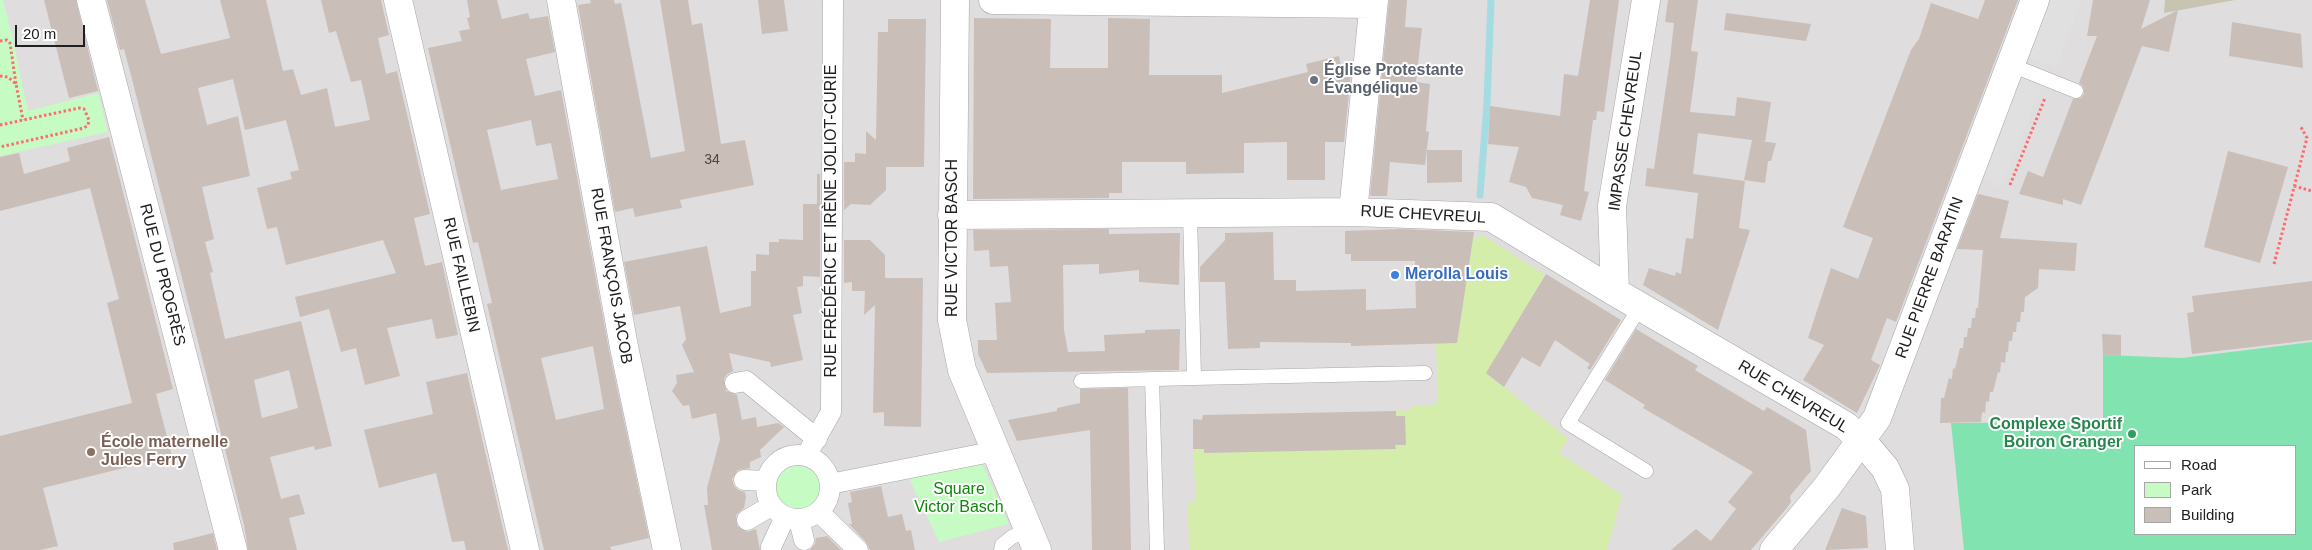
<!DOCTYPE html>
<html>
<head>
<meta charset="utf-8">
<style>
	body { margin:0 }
	#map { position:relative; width:2312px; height:550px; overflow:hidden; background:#f1ece7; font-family:Arial,sans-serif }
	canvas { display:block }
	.legend { position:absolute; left:2134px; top:445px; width:162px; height:90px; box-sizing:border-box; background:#fff; border:1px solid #a6a6a6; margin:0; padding:6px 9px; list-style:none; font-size:15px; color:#202020 }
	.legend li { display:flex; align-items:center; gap:10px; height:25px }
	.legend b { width:25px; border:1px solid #a6a6a6 }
	.scale { position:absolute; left:15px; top:25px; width:70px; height:22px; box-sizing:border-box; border:2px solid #202020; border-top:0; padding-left:6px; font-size:15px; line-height:18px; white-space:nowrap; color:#202020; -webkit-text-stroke:4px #fff; paint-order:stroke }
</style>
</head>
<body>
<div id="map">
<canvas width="2312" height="550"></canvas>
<ul class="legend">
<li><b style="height:6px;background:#fff"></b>Road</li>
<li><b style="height:14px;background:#c6fcc3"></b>Park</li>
<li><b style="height:14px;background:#cabeb9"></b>Building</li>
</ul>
<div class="scale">20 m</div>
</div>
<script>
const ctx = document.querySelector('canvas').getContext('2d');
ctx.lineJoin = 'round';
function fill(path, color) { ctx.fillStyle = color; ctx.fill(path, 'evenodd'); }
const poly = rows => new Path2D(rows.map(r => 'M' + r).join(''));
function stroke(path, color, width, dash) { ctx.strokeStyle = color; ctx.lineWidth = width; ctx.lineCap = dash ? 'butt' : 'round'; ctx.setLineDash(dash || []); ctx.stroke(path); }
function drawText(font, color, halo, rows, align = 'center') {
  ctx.font = font + ' Arial,sans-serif'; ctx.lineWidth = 4; ctx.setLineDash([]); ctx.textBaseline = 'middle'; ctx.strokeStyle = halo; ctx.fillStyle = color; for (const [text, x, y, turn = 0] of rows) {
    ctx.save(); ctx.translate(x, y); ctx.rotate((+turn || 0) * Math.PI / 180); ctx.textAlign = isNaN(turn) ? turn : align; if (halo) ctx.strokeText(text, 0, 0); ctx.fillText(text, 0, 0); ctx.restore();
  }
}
fill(poly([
	[0,0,2312,0,2312,550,0,550],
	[2136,446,2296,446,2296,534,2136,534]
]), '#dfddde');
fill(poly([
	[2165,0,2235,0,2164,13]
]), '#c7c4b1');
fill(poly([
	[1479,233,1545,275,1487,373,1568,439,1559,453,1622,495,1607,550,1189,550,1188,504,1196,500,1193,449,1204,449,1204,453,1395,449,1395,445,1406,445,1405,416,1396,416,1396,411,1412,410,1412,406,1438,404,1436,344,1457,343,1473,236,1478,240]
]), '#d5edab');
fill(poly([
	[0,0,3,0,12,36,28,111,98,93,108,132,0,156],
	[980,459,1009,524,939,542,907,474],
	'773 490a24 24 0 1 1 48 0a24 24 0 1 1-48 0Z'
]), '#c6fcc3');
fill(poly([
	[2312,342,2312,550,1964,550,1951,423,2103,422,2103,355,2182,358],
	[2136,446,2296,446,2296,534,2136,534]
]), '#81e4b0');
fill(poly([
	[2049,0,2082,0,2056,68,2028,58],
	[2021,76,2042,86,2001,188,1980,177]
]), '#e0e0e0');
stroke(poly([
	[1480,195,1487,103,1491,0]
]), '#a5dce1', 7);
fill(poly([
	[44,0,76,0,98,91,69,98],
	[107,0,145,0,161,54,230,38,220,0,266,0,283,71,293,69,301,95,327,88,335,127,370,120,361,80,351,82,336,31,329,33,321,0,381,0,389,35,378,38,386,74,397,71,430,214,414,218,425,266,442,262,458,335,436,339,432,319,387,328,400,376,365,385,356,348,341,352,329,309,300,317,295,297,396,273,383,240,286,265,277,227,267,229,257,188,292,179,290,172,299,170,286,120,245,130,233,79,198,88,207,125,238,116,250,176,202,187,214,239,205,242,213,272,210,273,225,339,301,321,332,446,315,450,314,446,270,457,281,499,299,494,305,514,289,518,297,550,248,550,244,525,132,79,124,49,120,50],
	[289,370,298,408,262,418,254,380],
	[467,0,497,0,502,19,528,13,530,19,548,16,555,52,526,59,535,96,561,90,609,350,649,538,610,547,611,550,544,550,487,304,492,303,478,242,473,243,428,48,462,41,459,31,470,29,467,18,470,17],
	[531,120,536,146,551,143,558,179,501,190,487,130],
	[593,346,604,409,556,420,541,358],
	[590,0,614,0,615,4,621,3,651,158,685,151,660,0,688,0,692,25,702,23,721,144,745,140,754,185,680,200,682,208,665,211,635,217,633,208,615,212,578,5,591,3],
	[758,0,784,0,788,31,762,34],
	[1389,0,1407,0,1405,27,1422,28,1416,82,1430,84,1426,131,1429,132,1425,165,1390,162,1387,196,1370,196],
	[1590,0,1619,0,1604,112,1597,111,1596,120,1593,120,1584,191,1589,192,1581,221,1560,215,1563,205,1532,198,1526,187,1509,182,1519,147,1488,144,1490,106,1560,116,1564,74,1578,76],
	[1668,0,1698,0,1691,51,1698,52,1690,112,1735,116,1737,97,1771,102,1765,142,1759,141,1776,143,1771,161,1768,161,1765,183,1744,180,1752,140,1698,133,1693,174,1745,181,1739,228,1750,230,1718,330,1643,285,1649,268,1675,276,1676,272,1681,274,1686,238,1693,239,1698,193,1645,186,1647,168,1654,169,1670,59,1674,23,1665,22],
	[1985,0,2018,0,1896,322,1887,318,1871,360,1880,365,1857,413,1803,380,1824,345,1808,338,1831,268,1858,279,1873,238,1843,227,1911,50,1919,39,1931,3,1978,19],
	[2093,0,2150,0,2141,29,2178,10,2169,52,2142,46,2081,205,2063,199,2063,205,2019,194,2028,171,2043,177,2073,99,2081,98,2084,94,2083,86,2079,83,2097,36,2087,36],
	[1726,13,1811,24,1806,41,1724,30],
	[974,18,1051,19,1050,68,1108,68,1108,18,1150,19,1149,75,1222,75,1222,93,1308,72,1306,64,1339,56,1341,66,1352,63,1344,142,1325,142,1325,180,1287,180,1287,142,1244,143,1244,173,1186,174,1186,162,1122,162,1122,193,1109,193,1109,198,973,199],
	[888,19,926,19,924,167,886,167,886,190,870,205,851,204,844,210,844,162,855,162,855,153,866,154,866,131,876,140,878,32,888,32],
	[2232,22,2301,34,2303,68,2229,56],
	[109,137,173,389,156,394,172,456,43,488,58,546,40,550,0,550,0,436,132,403,107,303,119,299,90,188,0,211,0,157,19,153,24,174,70,161,67,148],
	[1427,150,1462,150,1462,182,1427,183],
	[2228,151,2288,167,2260,263,2204,247],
	[817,174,820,174,820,277,803,276,803,286,797,287,802,313,793,315,803,360,771,367,770,362,729,353,733,371,727,374,724,379,726,391,737,395,742,420,756,417,757,427,778,423,784,427,760,450,761,457,750,462,750,468,738,470,732,479,734,486,738,490,745,492,746,497,744,508,736,515,737,526,747,532,756,529,760,550,712,550,704,505,708,505,707,488,720,439,716,413,692,419,689,405,683,406,672,391,677,383,676,375,694,372,682,345,686,339,680,306,634,315,624,262,707,246,720,313,751,306,751,271,756,271,756,254,769,255,769,242,779,242,779,239,803,240,803,204,817,204],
	[1978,194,2009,201,2000,238,2077,243,2075,271,2039,269,2038,288,2025,297,2024,312,2021,312,2020,322,2017,322,2016,332,2013,332,2012,341,2009,341,2008,352,2006,352,2005,363,2001,362,2000,373,1998,372,1993,392,1990,392,1989,402,1986,401,1985,413,1982,412,1981,422,1940,423,1941,398,1944,398,1949,378,1952,379,1953,368,1955,369,1960,348,1963,348,1964,337,1967,337,1968,328,1971,328,1972,318,1975,318,1976,308,1978,308,1983,250,1957,249],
	[1109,229,1109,234,1180,233,1179,285,1139,282,1139,270,1099,274,1099,264,1063,265,1064,330,1068,352,1105,351,1104,335,1145,333,1145,330,1180,329,1179,370,987,373,978,354,978,340,997,340,995,303,1011,302,1008,266,990,267,989,250,974,251,973,230],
	[1401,229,1474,232,1457,343,1351,346,1351,343,1260,342,1260,348,1228,349,1225,282,1200,282,1200,267,1225,240,1225,233,1273,232,1274,280,1296,280,1296,291,1366,289,1366,310,1416,308,1415,261,1351,261,1351,254,1345,254,1345,231],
	[844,240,870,240,885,255,885,278,923,278,921,427,884,426,884,412,873,413,875,305,864,315,865,291,852,291,852,282,844,283],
	[1546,274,1621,320,1590,370,1587,368,1590,364,1555,340,1540,367,1522,357,1504,387,1486,373],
	[2312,281,2312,340,2192,354,2187,313,2194,312,2192,296],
	[1636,329,1698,366,1695,370,1764,411,1767,407,1806,430,1811,471,1790,496,1791,502,1786,509,1751,550,1671,550,1696,529,1711,541,1736,509,1728,502,1753,472,1643,408,1645,405,1605,380],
	[2102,334,2121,335,2121,356,2103,355],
	[467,373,474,404,508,550,466,550,464,541,452,542,436,473,379,488,364,430,433,414,426,382],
	[1128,388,1131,550,1092,550,1090,430,1017,441,1008,420,1057,411,1057,408,1080,403,1080,389],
	[1396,411,1396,416,1405,416,1406,445,1395,445,1396,449,1204,453,1204,449,1193,449,1193,419,1202,420,1203,415],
	[881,486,888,517,902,514,906,531,911,530,915,550,870,550,866,542,849,524,852,524,848,503,852,502,850,492],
	[1842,508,1866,516,1868,548,1825,550],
	[213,533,217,550,174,550,173,543],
	[827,536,841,550,810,550,815,544,816,538]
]), '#cabeb9');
const service = poly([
	[2011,65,2076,91],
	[1190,213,1194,378,1425,373],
	[1640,307,1568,423,1646,471],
	[1152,379,1157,550],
	[1081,381,1194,378],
	[1001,550,1002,545,1012,537,1028,530]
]);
const pedestrian = poly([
	[735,383,746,381,817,439],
	'766 487a32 32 0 1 1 64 0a32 32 0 1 1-64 0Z',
	[806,456,831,412,833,0],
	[744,480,766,481],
	[830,484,996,451],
	[819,512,858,550],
	[747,520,771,506],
	[799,520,804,540],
	[771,547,785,517]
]);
const minor = poly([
	[91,0,233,550],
	[398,0,525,550],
	[561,0,624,347,667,550],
	[955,0,952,320,962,370,1037,550],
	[993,0,1373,4],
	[1353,212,1374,0],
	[952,215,1353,212,1491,217,1615,292,1846,426,1862,441,1885,468,1895,489,1900,550],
	[1615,292,1612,206,1646,0],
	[1774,550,1827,487,1877,418,2035,0]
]);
stroke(service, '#a7a7a7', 15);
stroke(pedestrian, '#a7a7a7', 21);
stroke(minor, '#a7a7a7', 29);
stroke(poly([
	[0,41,7,40,10,43,16,84],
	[0,76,8,77,16,84,23,120],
	[0,125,79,108,84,109,89,120,88,125,84,128,0,147],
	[2010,185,2045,98],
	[2294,186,2312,191],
	[2274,264,2307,138,2301,127]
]), '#ff6a6f', 3, [2.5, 2.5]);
stroke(service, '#fff', 14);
stroke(pedestrian, '#fff', 20);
stroke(minor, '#fff', 28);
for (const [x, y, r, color] of [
	[1314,80,5,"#6b7280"],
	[1395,275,5,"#3f7fe0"],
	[2132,434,5,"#2e9e5b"],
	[91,452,5,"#8d6e63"]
]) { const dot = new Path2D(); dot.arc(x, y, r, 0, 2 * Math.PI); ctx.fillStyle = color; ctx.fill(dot); stroke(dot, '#fff', 2); }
drawText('14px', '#4a4846', null, [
	["34",712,160]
]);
drawText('bold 16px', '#5b616d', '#fff', [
	["Église Protestante",1324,71],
	["Évangélique",1324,89]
], 'left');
drawText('16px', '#202020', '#fff', [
	["IMPASSE CHEVREUL",1626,131,-82],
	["RUE CHEVREUL",1423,215,3],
	["RUE FRÉDÉRIC ET IRÈNE JOLIOT-CURIE",832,221,-90],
	["RUE VICTOR BASCH",953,238,-90],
	["RUE DU PROGRÈS",162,275,76],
	["RUE FAILLEBIN",461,275,77],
	["RUE FRANÇOIS JACOB",611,276,80],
	["RUE PIERRE BARATIN",1930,278,-70],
	["RUE CHEVREUL",1793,397,31]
]);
drawText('bold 16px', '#366cbe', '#fff', [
	["Merolla Louis",1405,275]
], 'left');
drawText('bold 16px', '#27864d', '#fff', [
	["Complexe Sportif",2122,425],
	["Boiron Granger",2122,443]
], 'right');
drawText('bold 16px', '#785e54', '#fff', [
	["École maternelle",101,443],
	["Jules Ferry",101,461]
], 'left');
drawText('16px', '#0d8706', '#fff', [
	["Square",959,490],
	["Victor Basch",959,508]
]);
</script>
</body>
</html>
